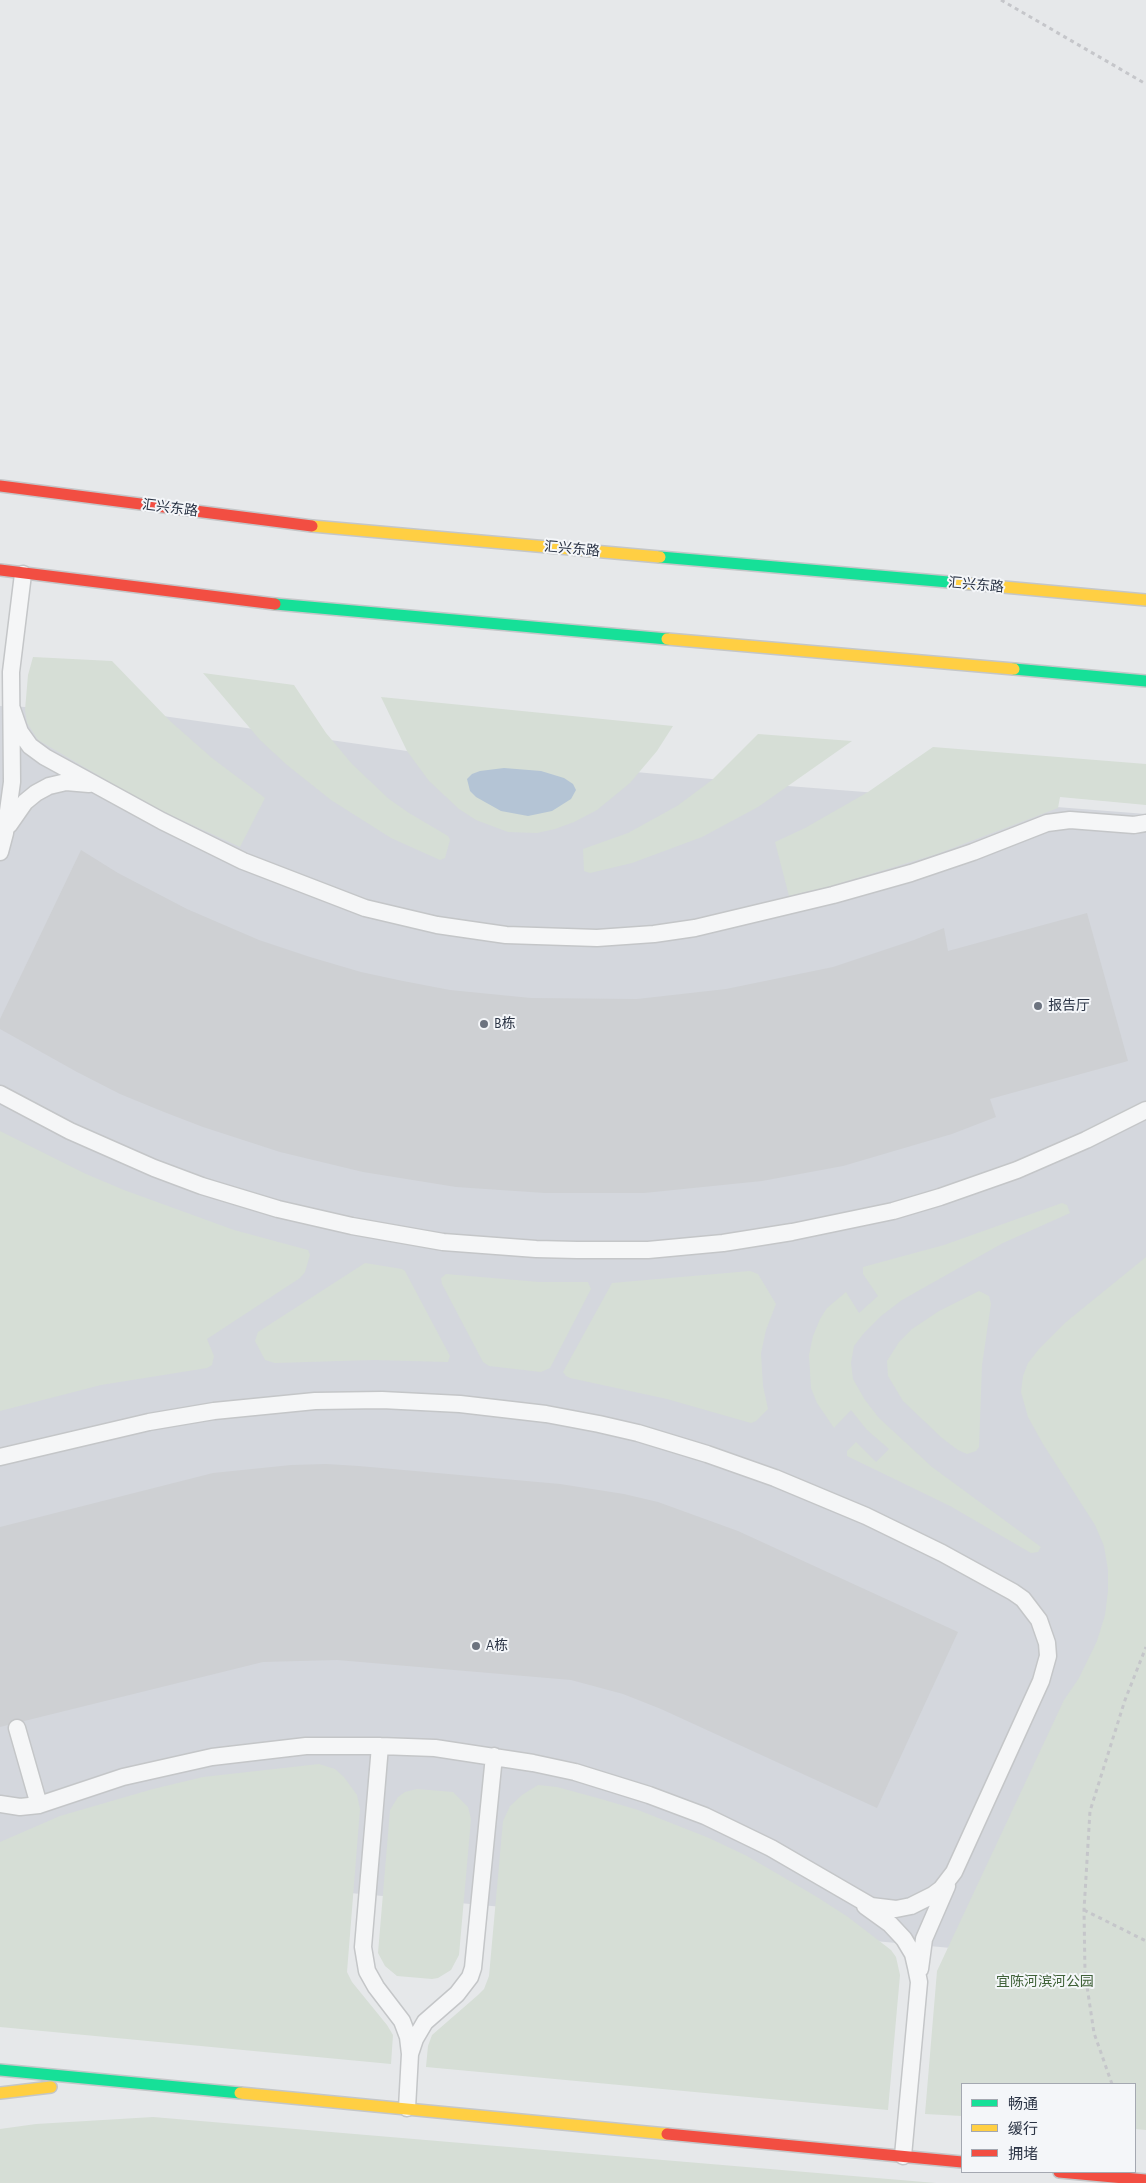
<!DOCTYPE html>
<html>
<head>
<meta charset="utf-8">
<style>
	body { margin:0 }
	#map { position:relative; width:1146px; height:2183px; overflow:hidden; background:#e6e8ea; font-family:"Alegreya Sans","Noto Sans SC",sans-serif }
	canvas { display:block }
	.legend { position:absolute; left:961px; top:2083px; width:175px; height:90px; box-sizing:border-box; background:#f4f6f9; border:1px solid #a4a8b1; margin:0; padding:6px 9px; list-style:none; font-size:15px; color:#2b3445 }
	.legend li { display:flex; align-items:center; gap:10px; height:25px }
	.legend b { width:25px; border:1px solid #a4a8b1 }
</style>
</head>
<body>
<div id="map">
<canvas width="1146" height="2183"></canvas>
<ul class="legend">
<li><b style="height:6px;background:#16e098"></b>畅通</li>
<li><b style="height:6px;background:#ffcf43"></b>缓行</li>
<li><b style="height:6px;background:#f24e42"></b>拥堵</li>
</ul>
</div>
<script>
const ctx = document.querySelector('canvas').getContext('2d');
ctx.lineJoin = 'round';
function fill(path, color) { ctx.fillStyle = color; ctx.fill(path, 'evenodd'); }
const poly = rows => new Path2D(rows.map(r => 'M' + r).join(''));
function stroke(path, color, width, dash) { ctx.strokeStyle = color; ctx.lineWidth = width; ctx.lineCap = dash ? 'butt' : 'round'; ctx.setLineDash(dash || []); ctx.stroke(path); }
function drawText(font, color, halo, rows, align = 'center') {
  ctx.font = font + ' "Alegreya Sans","Noto Sans SC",sans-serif'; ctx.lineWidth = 4; ctx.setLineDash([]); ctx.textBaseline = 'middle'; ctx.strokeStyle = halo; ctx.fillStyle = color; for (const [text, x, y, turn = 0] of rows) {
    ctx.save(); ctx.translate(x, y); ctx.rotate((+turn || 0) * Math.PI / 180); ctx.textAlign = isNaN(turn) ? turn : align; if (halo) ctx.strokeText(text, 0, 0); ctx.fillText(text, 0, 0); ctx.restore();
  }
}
fill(poly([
	[0,706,128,711,407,751,788,786,1146,814,1146,1541,962,1949,0,1861]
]), '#d4d7dd');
fill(poly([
	[33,657,112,661,170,721,212,758,265,798,240,847,147,804,38,740,27,723,25,710,28,675],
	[203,673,294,685,326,733,352,764,389,799,409,813,448,836,450,840,445,858,440,860,391,838,331,800,287,765,260,740],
	[381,697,673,726,657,751,630,783,597,810,574,822,555,829,537,833,508,832,476,820,459,809,429,781,407,751],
	[758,734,852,741,758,807,702,837,632,863,590,873,584,871,583,849,628,833,677,806,712,780],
	[933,747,1146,764,1146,805,1060,797,1058,808,937,854,831,886,789,896,775,842,805,828,868,792],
	[0,1131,86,1174,124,1190,234,1230,308,1250,310,1255,305,1272,300,1278,207,1339,214,1356,212,1365,207,1368,101,1385,0,1411],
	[1062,1203,1067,1205,1070,1213,1003,1243,902,1300,881,1316,864,1333,854,1346,851,1363,853,1379,865,1400,879,1418,932,1467,1041,1547,1038,1552,1031,1553,950,1506,847,1456,847,1451,856,1442,876,1462,889,1449,867,1430,851,1410,834,1428,817,1403,811,1388,809,1355,813,1336,820,1319,827,1308,846,1292,859,1313,878,1296,863,1274,863,1267,944,1245],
	[1146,1257,1146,2130,1135,2129,1135,2084,962,2084,962,2116,925,2114,937,1971,1064,1700,1079,1678,1097,1641,1105,1615,1108,1591,1108,1570,1104,1546,1095,1525,1043,1444,1028,1417,1021,1392,1023,1376,1028,1363,1039,1349,1066,1322],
	[365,1263,402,1269,405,1271,450,1356,448,1362,373,1360,275,1363,265,1360,255,1341,258,1332],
	[750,1271,758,1274,776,1304,766,1330,761,1353,763,1386,768,1409,756,1421,751,1423,667,1399,570,1378,566,1376,563,1372,612,1283],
	[446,1274,539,1282,588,1282,591,1289,550,1368,541,1372,489,1366,483,1362,442,1284,441,1278],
	[979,1291,989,1296,991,1304,982,1365,979,1447,976,1451,967,1454,958,1450,942,1438,903,1401,888,1376,887,1361,899,1342,912,1329,939,1311],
	[319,1764,335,1769,344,1777,357,1795,360,1809,347,1972,352,1982,387,2025,393,2035,391,2064,0,2027,0,1842,60,1816,153,1789,203,1777],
	[538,1785,557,1787,601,1799,638,1810,709,1838,747,1856,817,1897,848,1917,891,1950,896,1957,900,1975,888,2110,426,2067,428,2046,432,2035,478,1995,484,1989,489,1976,503,1821,510,1806,522,1795],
	[417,1789,453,1792,468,1807,471,1819,459,1955,451,1970,438,1978,432,1979,397,1976,385,1966,378,1953,390,1810,398,1797,405,1792],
	[153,2117,936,2183,0,2183,0,2129,36,2124]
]), '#d6ded6');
fill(poly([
	[504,768,541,771,564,778,573,784,576,790,571,799,552,811,528,816,501,811,476,797,470,791,467,779,472,774,480,771]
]), '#b4c4d5');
fill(poly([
	[81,850,118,873,187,909,259,940,310,957,361,972,403,981,450,990,531,998,637,999,726,989,833,967,914,940,944,928,948,951,1087,913,1128,1061,990,1099,996,1117,952,1134,843,1166,762,1181,644,1193,545,1193,456,1187,363,1172,280,1152,203,1127,164,1112,120,1094,77,1072,0,1029,0,1019],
	[326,1464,359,1466,560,1484,624,1494,658,1502,738,1531,958,1632,877,1808,661,1709,623,1694,571,1680,337,1660,263,1662,0,1727,0,1527,213,1473,291,1465]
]), '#ced0d3');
const lane = poly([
	[12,709,20,732,30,746,45,757,162,821,243,861,365,908,437,925,506,935,597,938,654,934,695,928,833,895,911,873,973,852,1047,823,1070,820,1134,825,1146,823],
	[9,825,25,802,36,793,49,786,66,782,89,784],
	[0,852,5,833,12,782,11,672,23,574],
	[0,1094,70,1131,154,1168,202,1186,278,1209,352,1226,443,1242,536,1249,577,1250,648,1250,723,1243,792,1232,893,1211,940,1197,1017,1170,1086,1140,1146,1110],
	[0,1457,149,1422,214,1411,315,1401,382,1400,460,1404,546,1414,599,1424,638,1433,707,1454,775,1478,866,1516,942,1553,1013,1592,1023,1599,1039,1620,1047,1643,1048,1656,1041,1681,954,1872,941,1889,933,1895,911,1906,896,1909,871,1906,771,1848,705,1816,649,1795,575,1772,533,1763,435,1748,380,1746,306,1746,212,1757,123,1777,39,1805,20,1807,0,1804],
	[17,1728,39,1805],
	[380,1746,363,1947,367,1971,376,1987,402,2021,408,2037,410,2054,415,2039,425,2022,457,1994,470,1977,473,1968,494,1756],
	[865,1906,890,1924,904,1939,913,1954,916,1967,919,1982,903,2156],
	[920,1969,924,1939,947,1886],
	[407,2108,410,2054]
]);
const fast = poly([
	[660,557,960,583],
	[275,604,667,639],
	[1014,669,1146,681],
	[0,2070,240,2093]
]);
const slow = poly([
	[312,526,660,557],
	[960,583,1146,600],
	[667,639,1014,669],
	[0,2093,51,2087],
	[240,2093,667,2134]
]);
const jam = poly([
	[0,486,312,526],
	[0,570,275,604],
	[667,2134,962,2162],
	[1059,2172,1146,2180]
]);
stroke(lane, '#c4c6c8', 19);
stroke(fast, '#c4c6c8', 14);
stroke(slow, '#c4c6c8', 14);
stroke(jam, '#c4c6c8', 14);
stroke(poly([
	[1001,0,1146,84],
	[1084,1910,1146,1941],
	[1112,2084,1094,2033,1085,1973,1084,1910,1090,1811,1125,1700,1146,1647]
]), '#c5c6ca', 3, [4, 4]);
stroke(lane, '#f5f6f7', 16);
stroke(fast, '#16e098', 11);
stroke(slow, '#ffcf43', 11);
stroke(jam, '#f24e42', 11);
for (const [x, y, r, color] of [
	[1038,1006,5,"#6c737f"],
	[484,1024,5,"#6c737f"],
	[476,1646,5,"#6c737f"]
]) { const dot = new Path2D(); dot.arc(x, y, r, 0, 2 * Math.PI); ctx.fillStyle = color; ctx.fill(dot); stroke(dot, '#f4f6f9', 2); }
drawText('14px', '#2b3445', '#f4f6f9', [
	["汇兴东路",170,508,7],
	["汇兴东路",572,549,5],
	["汇兴东路",976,585,5]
]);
drawText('14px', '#2b3445', '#f4f6f9', [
	["报告厅",1048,1006],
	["B栋",494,1024],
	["A栋",486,1646]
], 'left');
drawText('14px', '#3f6138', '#f4f6f9', [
	["宜陈河滨河公园",1045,1982]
]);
</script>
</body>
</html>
